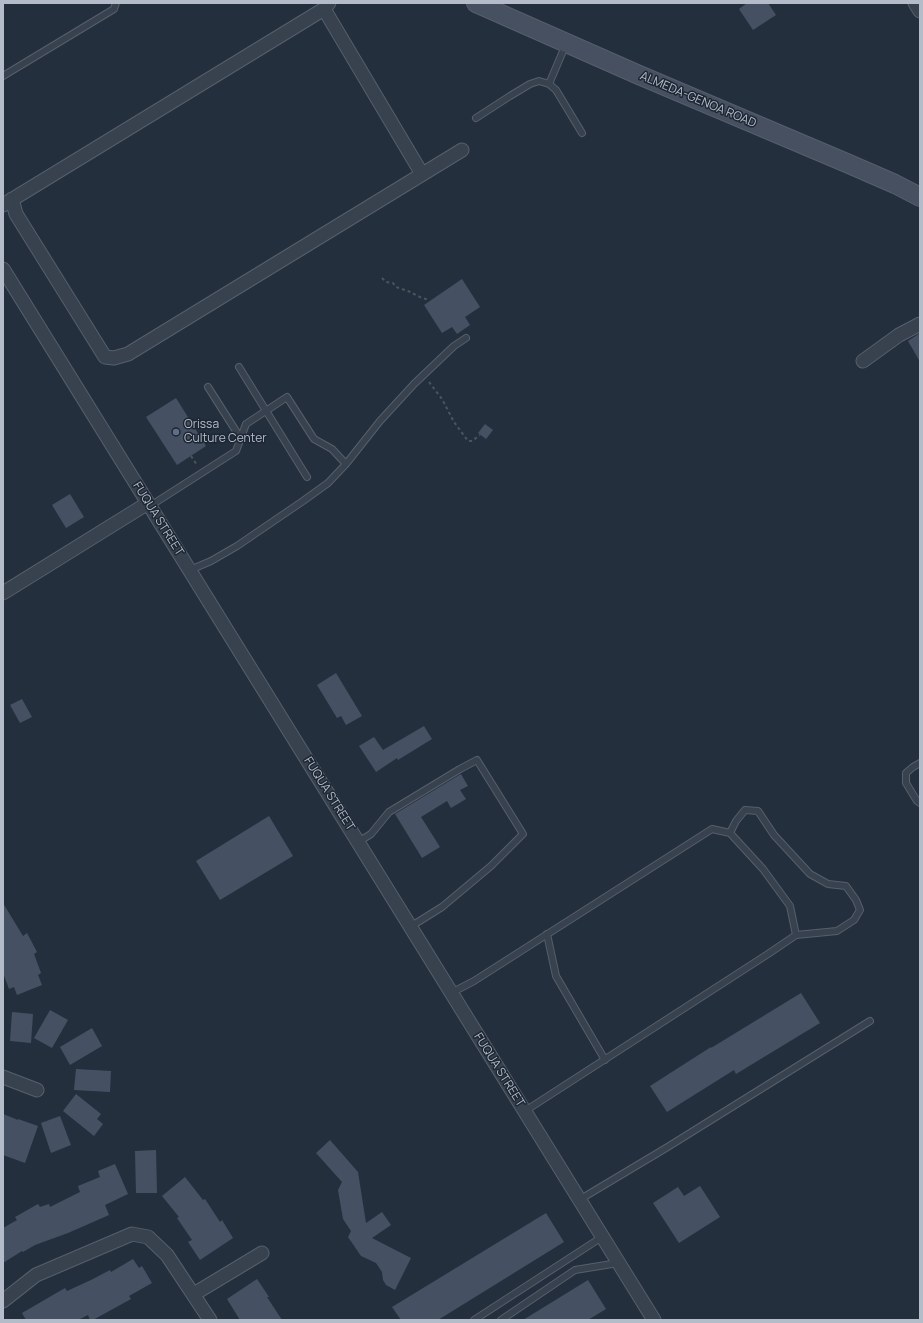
<!DOCTYPE html>
<html>
<head>
<meta charset="utf-8">
<style>
	body { margin:0 }
	#map { position:relative; width:923px; height:1323px; overflow:hidden; background:#242f3e; font-family:Manrope,sans-serif }
	canvas { display:block }
	.frame { position:absolute; inset:0; border:4px solid #b4bcc9; pointer-events:none }
</style>
</head>
<body>
<div id="map">
<canvas width="923" height="1323"></canvas>
<div class="frame"></div>
</div>
<script>
const ctx = document.querySelector('canvas').getContext('2d');
ctx.lineJoin = 'round';
function fill(path, color) { ctx.fillStyle = color; ctx.fill(path, 'evenodd'); }
const poly = rows => new Path2D(rows.map(r => 'M' + r).join(''));
function stroke(path, color, width, dash) { ctx.strokeStyle = color; ctx.lineWidth = width; ctx.lineCap = dash ? 'butt' : 'round'; ctx.setLineDash(dash || []); ctx.stroke(path); }
function drawText(font, color, halo, rows, align = 'center') {
  ctx.font = font + ' Manrope,sans-serif'; ctx.lineWidth = 3; ctx.setLineDash([]); ctx.textBaseline = 'middle'; ctx.strokeStyle = halo; ctx.fillStyle = color; for (const [text, x, y, turn = 0] of rows) {
    ctx.save(); ctx.translate(x, y); ctx.rotate((+turn || 0) * Math.PI / 180); ctx.textAlign = isNaN(turn) ? turn : align; if (halo) ctx.strokeText(text, 0, 0); ctx.fillText(text, 0, 0); ctx.restore();
  }
}
fill(poly([
	[747,3,768,3,776,15,753,30,739,9],
	[462,279,480,307,465,317,470,325,457,334,452,327,442,333,424,305],
	[920,333,920,362,908,341],
	[176,398,206,446,177,465,146,417],
	[485,424,493,430,486,439,478,433],
	[70,494,84,517,66,528,52,505],
	[336,673,362,716,346,725,341,716,337,718,317,685],
	[22,699,32,717,20,723,10,705],
	[424,726,432,739,398,760,397,758,376,772,359,746,374,737,383,750],
	[461,774,468,786,460,790,466,799,451,808,447,801,421,817,440,847,422,858,395,814],
	[269,816,293,856,220,900,196,861],
	[3,903,23,936,27,933,37,952,34,954,41,973,38,975,42,985,17,995,14,987,9,989,3,973],
	[801,993,820,1023,736,1074,734,1070,667,1112,650,1086,711,1047,711,1048],
	[50,1010,68,1020,52,1048,34,1038],
	[12,1012,33,1014,31,1043,10,1041],
	[92,1028,102,1046,70,1065,60,1047],
	[76,1069,111,1071,110,1092,74,1090],
	[76,1094,101,1114,97,1119,103,1124,94,1136,63,1111],
	[3,1114,18,1120,18,1119,38,1126,25,1163,3,1155],
	[60,1116,71,1145,51,1153,41,1123],
	[330,1140,358,1172,366,1223,382,1212,391,1225,372,1238,411,1258,395,1290,386,1285,383,1280,382,1272,376,1263,361,1256,348,1237,351,1231,343,1219,338,1190,342,1182,316,1153],
	[156,1150,157,1193,136,1193,135,1151],
	[115,1164,128,1194,105,1205,109,1215,68,1233,35,1245,23,1252,22,1251,3,1263,3,1228,17,1220,15,1217,38,1204,40,1207,49,1204,50,1207,80,1192,78,1186,100,1177,98,1171],
	[185,1177,203,1200,205,1199,220,1222,222,1220,233,1238,200,1260,188,1242,192,1240,177,1218,179,1217,162,1196],
	[700,1186,720,1217,679,1243,653,1203,678,1187,684,1196],
	[546,1213,564,1242,438,1320,401,1320,392,1307],
	[133,1259,139,1268,142,1266,152,1283,129,1296,131,1299,93,1320,90,1320,88,1315,78,1320,26,1320,22,1313,65,1288,67,1291,91,1280,110,1270,111,1272],
	[257,1279,269,1297,267,1297,282,1320,240,1320,227,1299],
	[588,1280,606,1309,588,1320,523,1320]
]), '#455162');
const lane = poly([
	[3,76,114,9,116,3],
	[549,84,566,44],
	[476,118,510,96,530,84,539,81,549,84,556,90,582,133],
	[239,367,307,477],
	[208,387,241,439],
	[150,506,236,451,246,424,287,397,314,439,332,449,346,464],
	[190,570,211,561,237,546,303,501,328,483,346,464,380,421,414,384,454,346,466,338],
	[920,763,913,767,906,773,906,783,917,801,920,803],
	[730,833,736,821,745,810,758,811,774,835,810,874,828,884,846,886,856,900,860,910,854,920,837,931,796,935],
	[358,842,371,834,389,812,460,769,477,760,523,834,491,866,442,907,410,927],
	[547,934,556,976,605,1060],
	[451,993,474,981,712,829,730,833,763,869,790,906,796,935,768,954,525,1111],
	[579,1200,666,1148,870,1021],
	[474,1320,602,1237],
	[501,1320,575,1270,618,1263]
]);
const street = poly([
	[915,3,920,11],
	[324,9,422,174],
	[12,199,16,214,105,357,114,358,128,354,462,150],
	[3,205,324,9,329,3],
	[3,269,654,1320],
	[863,361,899,335,920,324],
	[3,593,148,503],
	[3,1077,37,1090],
	[194,1294,262,1253],
	[3,1301,36,1275,132,1234,148,1237,167,1255,210,1320]
]);
const secondary = poly([
	[476,3,639,75,849,164,895,184,920,197]
]);
stroke(lane, '#565f6c', 8);
stroke(street, '#565f6c', 15);
stroke(secondary, '#565f6c', 20);
stroke(poly([
	[382,278,386,282,393,283,396,287,408,291,422,298,426,299,428,302],
	[429,382,442,399,454,422,468,441,472,441,480,435],
	[191,456,197,465]
]), '#44595c', 2, [3, 3]);
stroke(lane, '#38414e', 6);
stroke(street, '#38414e', 13);
stroke(secondary, '#465061', 18);
for (const [x, y, r, color] of [
	[176,432,4,"#5c6f8a"]
]) { const dot = new Path2D(); dot.arc(x, y, r, 0, 2 * Math.PI); ctx.fillStyle = color; ctx.fill(dot); stroke(dot, '#1d2633', 1.5); }
drawText('12px', '#b4bcc9', '#1d2633', [
	["ALMEDA-GENOA ROAD",698,100,23],
	["FUQUA STREET",158,519,58],
	["FUQUA STREET",329,794,58],
	["FUQUA STREET",499,1070,58]
]);
drawText('12px', '#b4bcc9', '#1d2633', [
	["Orissa",184,425],
	["Culture Center",184,439]
], 'left');
</script>
</body>
</html>
